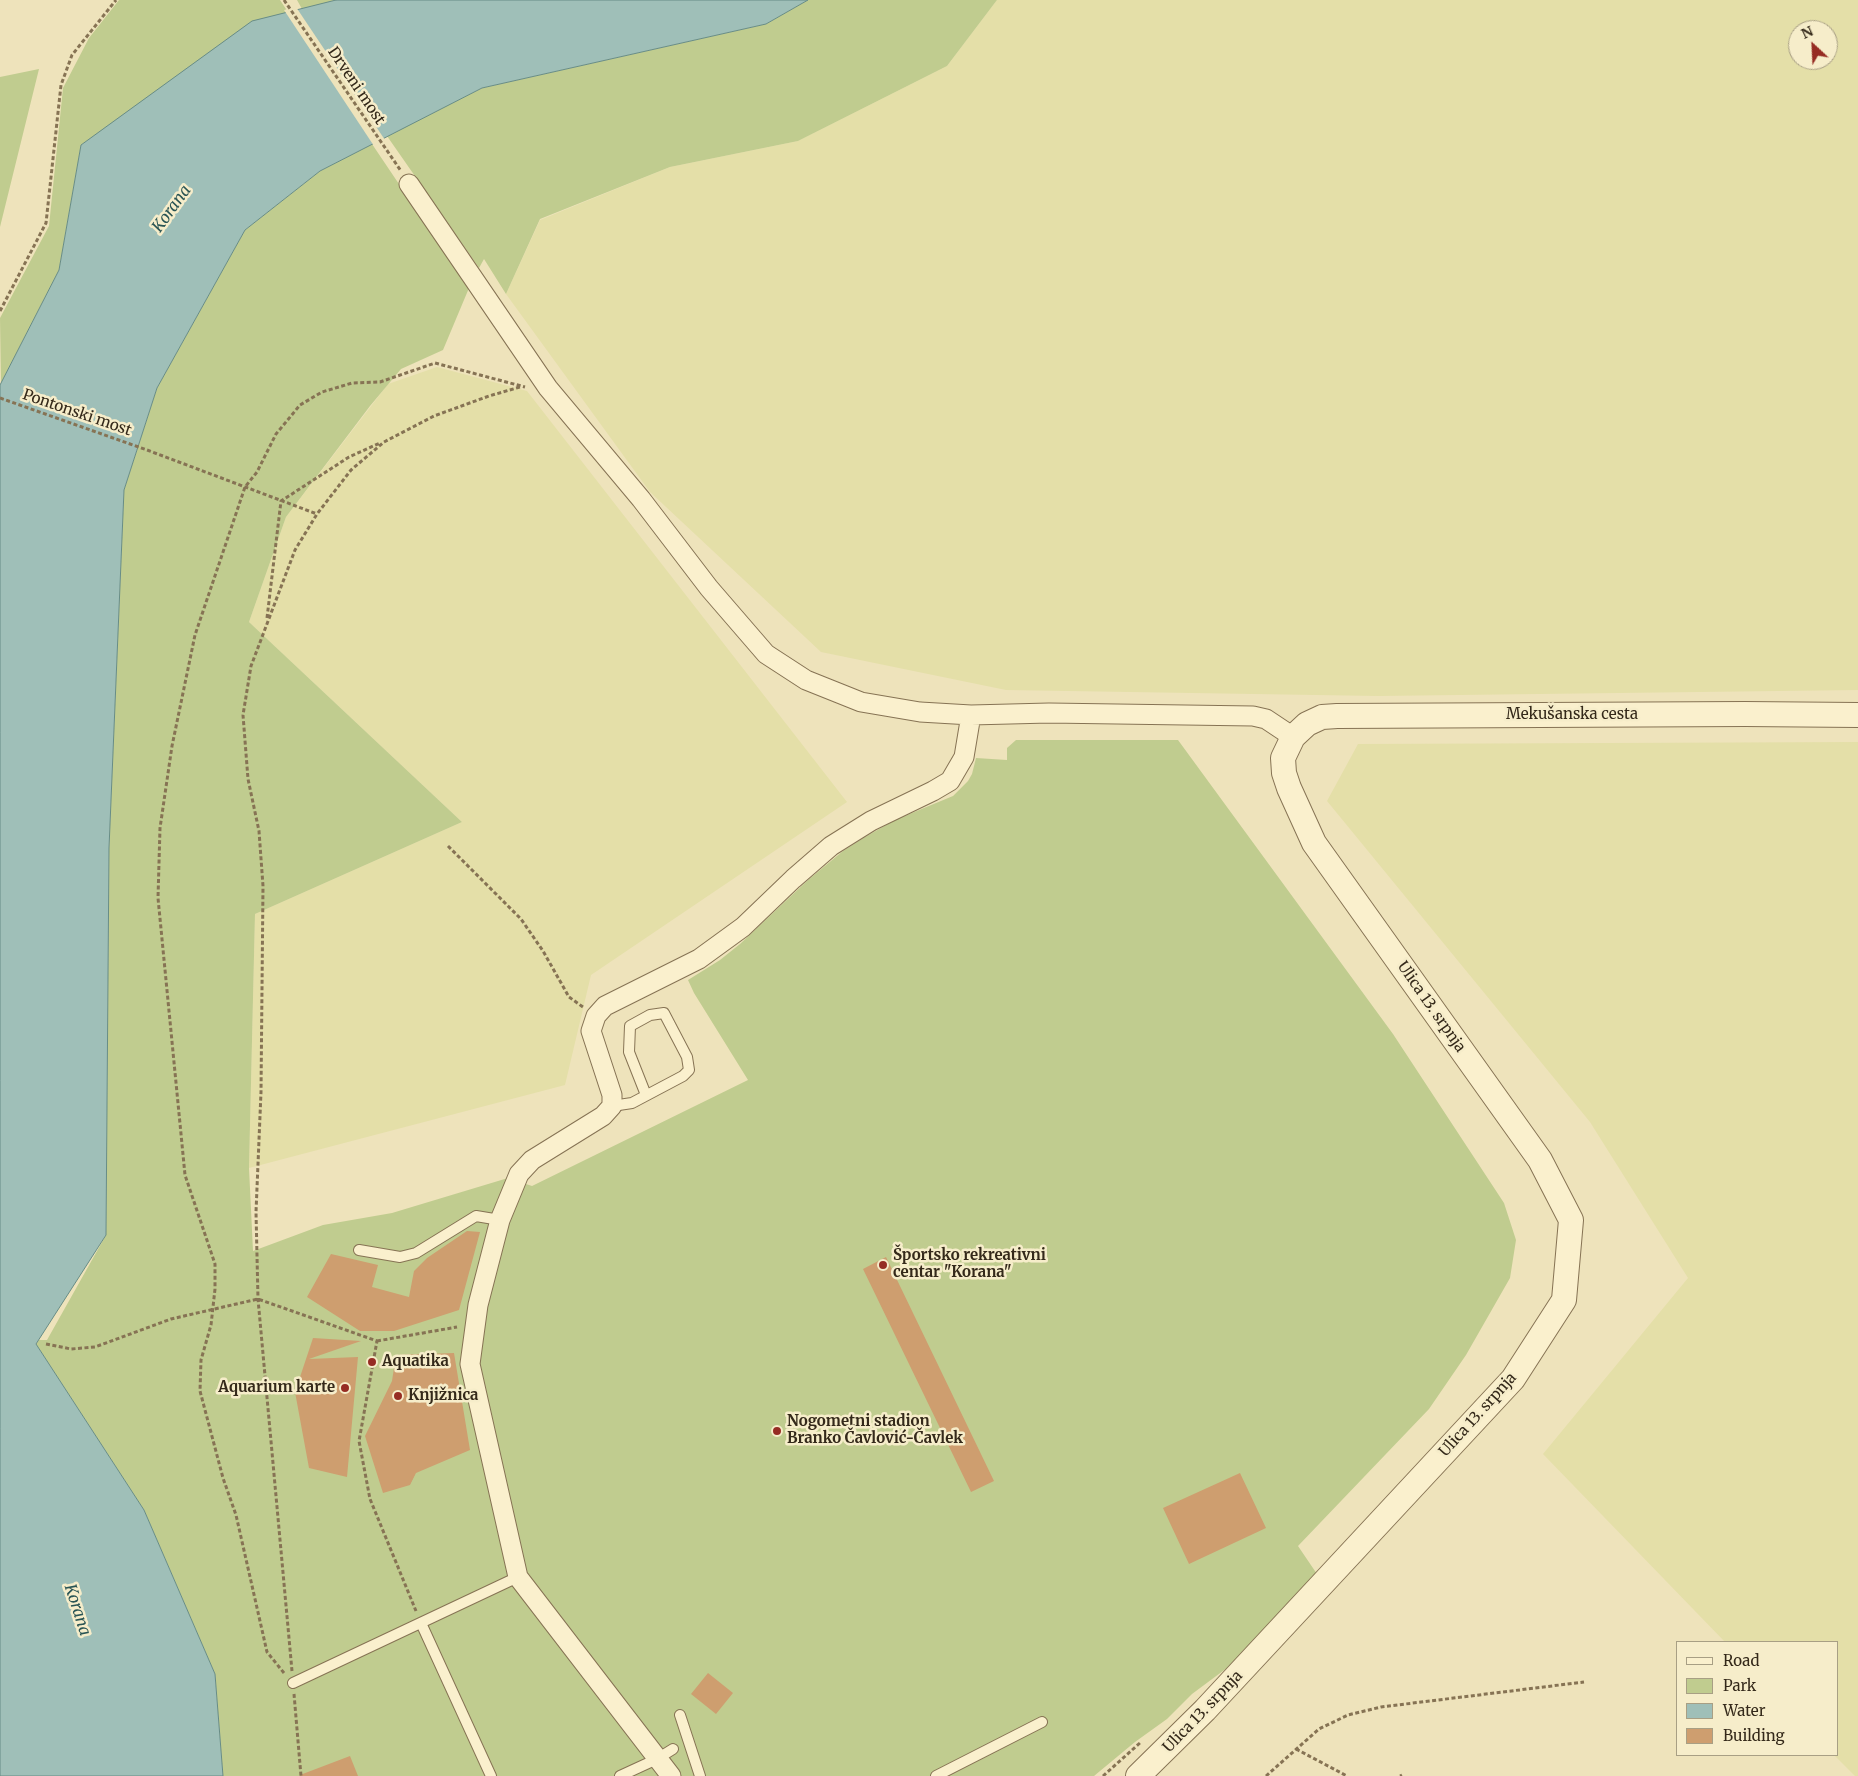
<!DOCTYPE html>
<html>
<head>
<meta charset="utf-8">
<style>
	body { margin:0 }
	#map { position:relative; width:1858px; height:1776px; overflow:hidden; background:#eee3bb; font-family:Merriweather,serif }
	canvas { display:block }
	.legend { position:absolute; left:1676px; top:1641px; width:162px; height:115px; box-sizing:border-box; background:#f6edca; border:1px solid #a89f84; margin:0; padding:6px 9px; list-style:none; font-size:15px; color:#34291a }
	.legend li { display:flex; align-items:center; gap:10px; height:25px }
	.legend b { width:25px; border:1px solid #a89f84 }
	.north { position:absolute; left:1788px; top:20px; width:50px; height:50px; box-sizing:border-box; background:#f6edca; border:1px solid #a89f84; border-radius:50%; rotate:335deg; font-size:14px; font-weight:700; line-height:20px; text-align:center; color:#34291a }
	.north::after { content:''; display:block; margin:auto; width:18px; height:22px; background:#962c23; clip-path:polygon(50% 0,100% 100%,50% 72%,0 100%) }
</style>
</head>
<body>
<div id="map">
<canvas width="1858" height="1776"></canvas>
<ul class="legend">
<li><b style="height:6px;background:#faf0cd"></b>Road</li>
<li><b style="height:14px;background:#c0cc8f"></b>Park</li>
<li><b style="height:14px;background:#9fbfb8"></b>Water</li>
<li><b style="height:14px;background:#ce9e6f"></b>Building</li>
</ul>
<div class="north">N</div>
</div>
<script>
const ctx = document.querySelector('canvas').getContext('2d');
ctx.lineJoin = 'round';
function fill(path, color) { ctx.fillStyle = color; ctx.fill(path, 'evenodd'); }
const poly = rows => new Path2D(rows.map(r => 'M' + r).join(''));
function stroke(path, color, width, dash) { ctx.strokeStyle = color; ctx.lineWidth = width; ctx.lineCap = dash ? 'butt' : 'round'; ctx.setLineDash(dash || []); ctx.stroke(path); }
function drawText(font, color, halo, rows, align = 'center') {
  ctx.font = font + ' Merriweather,serif'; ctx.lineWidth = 5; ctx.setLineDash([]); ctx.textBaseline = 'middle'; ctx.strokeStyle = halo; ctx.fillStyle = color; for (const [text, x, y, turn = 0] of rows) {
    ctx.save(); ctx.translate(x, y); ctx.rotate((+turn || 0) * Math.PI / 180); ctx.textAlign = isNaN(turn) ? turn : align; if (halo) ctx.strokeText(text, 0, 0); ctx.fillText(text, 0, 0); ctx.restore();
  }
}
fill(poly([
	[997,0,1858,0,1858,690,1378,696,1006,690,821,652,650,492,506,294,540,220,670,167,798,141,947,66],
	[1798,30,1828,30,1828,60,1798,60],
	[437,367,527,391,847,802,591,975,565,1085,249,1168,255,914,462,822,249,622,286,517,388,384],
	[1858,742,1858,1776,1855,1776,1834,1755,1837,1755,1837,1642,1725,1642,1543,1454,1688,1278,1590,1122,1327,801,1358,744]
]), '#e4dfa8');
fill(poly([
	[119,0,280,0,288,12,81,145,59,270,1,383,0,318,49,226,63,88,89,38],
	[297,0,336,0,302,9],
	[808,0,997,0,947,66,798,141,670,167,540,219,506,294,484,259,479,268,387,136,482,88,766,24],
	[39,69,0,227,0,77],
	[372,144,469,288,443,350,401,369,370,406,286,517,249,622,462,822,255,914,249,1168,253,1251,323,1225,392,1213,508,1178,532,1186,748,1080,694,993,688,980,720,960,740,944,808,880,843,851,865,837,895,820,953,796,968,781,972,774,976,758,1007,760,1007,748,1016,740,1178,740,1393,1034,1504,1203,1516,1240,1510,1278,1466,1355,1429,1409,1298,1546,1317,1574,1235,1662,1192,1694,1167,1719,1135,1742,1094,1776,223,1776,215,1674,144,1510,36,1344,39,1340,47,1340,106,1235,109,848,124,490,157,388,245,230,320,171]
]), '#c0cc8f');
const water = poly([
	[336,0,808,0,766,24,482,88,320,171,245,230,157,388,124,490,109,848,106,1235,36,1344,144,1510,215,1674,223,1776,0,1776,0,385,59,270,81,145,252,21,336,0]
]);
fill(water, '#9fbfb8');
stroke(water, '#678c86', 1);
fill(poly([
	[296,7,385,140,374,146,284,10]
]), '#eee3bb');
fill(poly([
	[467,1231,480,1232,459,1310,394,1331,360,1331,307,1297,331,1254,378,1265,372,1287,409,1297,414,1271,427,1258],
	[886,1257,994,1481,971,1492,863,1269],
	[313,1338,361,1341,309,1359,358,1357,347,1477,309,1468,295,1392],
	[454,1353,470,1450,416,1473,410,1485,383,1493,365,1436,392,1381,396,1355],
	[1240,1473,1266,1528,1189,1564,1163,1508],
	[708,1673,733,1693,716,1714,691,1694],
	[350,1756,358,1776,300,1776,300,1775]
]), '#ce9e6f');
const service = poly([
	[612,1106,632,1103,683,1076,689,1070,687,1057,664,1013,650,1015,630,1026,629,1052,646,1095],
	[359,1250,400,1257,416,1253,476,1216,500,1220],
	[421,1623,491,1776],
	[293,1683,518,1577],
	[680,1715,700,1776],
	[620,1776,657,1759,673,1749],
	[936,1776,1042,1722]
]);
const minor = poly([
	[409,184,548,388,641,499,709,588,766,654,806,680,861,702,920,712,971,715,1049,713,1253,716,1266,719,1293,737],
	[671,1776,518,1577,470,1364,478,1305,500,1220,519,1174,532,1160,603,1116,612,1106,612,1095,591,1031,596,1016,605,1006,699,959,743,927,793,879,831,846,871,821,933,791,950,781,964,757,971,715]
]);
const tertiary = poly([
	[1138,1776,1205,1710,1513,1379,1564,1300,1571,1220,1540,1160,1314,843,1289,788,1284,773,1283,758,1293,737,1307,724,1322,717,1337,716,1745,714,1858,715]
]);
stroke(service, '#867354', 12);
stroke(minor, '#867354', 21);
stroke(tertiary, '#867354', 26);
stroke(poly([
	[284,0,401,171],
	[0,311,46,223,61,85,72,55,116,0],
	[0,398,147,450,317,514],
	[267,618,281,501,349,457,380,443],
	[448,846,521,919,543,951,569,997,583,1007],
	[377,1341,457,1327],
	[46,1344,71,1349,95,1347,171,1319,258,1299,377,1341,359,1441,370,1499,416,1611],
	[292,1671,258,1299,256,1212,261,1092,263,886,259,831,248,779,243,715,251,666,295,550,317,514,351,470,384,442,434,416,489,396,520,387],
	[284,1673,267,1652,236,1515,223,1478,200,1391,201,1360,211,1325,215,1289,215,1264,185,1175,158,898,160,828,172,746,195,635,245,487,257,472,276,434,300,405,322,392,352,383,380,382,435,363,525,387],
	[294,1694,301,1776],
	[1296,1749,1347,1776],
	[1103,1776,1141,1742],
	[1266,1776,1319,1729,1348,1715,1381,1707,1584,1682],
	[1400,1776,1402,1775]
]), '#867354', 3, [4, 2.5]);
stroke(service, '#faf0cd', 10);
stroke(minor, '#faf0cd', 19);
stroke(tertiary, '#faf0cd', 24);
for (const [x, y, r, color] of [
	[883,1265,5,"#962c23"],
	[372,1362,5,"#962c23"],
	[345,1388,5,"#962c23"],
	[398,1396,5,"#962c23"],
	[777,1431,5,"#962c23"]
]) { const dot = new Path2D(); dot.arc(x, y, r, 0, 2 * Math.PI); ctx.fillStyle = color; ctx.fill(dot); stroke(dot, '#f6edca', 2); }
drawText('15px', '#34291a', '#f6edca', [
	["Drveni most",356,86,56],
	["Pontonski most",77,413,19],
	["Mekušanska cesta",1572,715],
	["Ulica 13. srpnja",1431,1007,55],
	["Ulica 13. srpnja",1478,1415,-48],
	["Ulica 13. srpnja",1203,1712,-46]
]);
drawText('bold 15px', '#34291a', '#f6edca', [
	["Športsko rekreativni",893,1256],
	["centar \"Korana\"",893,1273],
	["Aquatika",382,1362],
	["Aquarium karte",335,1388,"right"],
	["Knjižnica",408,1396],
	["Nogometni stadion",787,1422],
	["Branko Čavlović-Čavlek",787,1439]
], 'left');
drawText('italic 16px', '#295454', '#f6edca', [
	["Korana",172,209,-54],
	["Korana",77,1610,72]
]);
</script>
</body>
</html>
